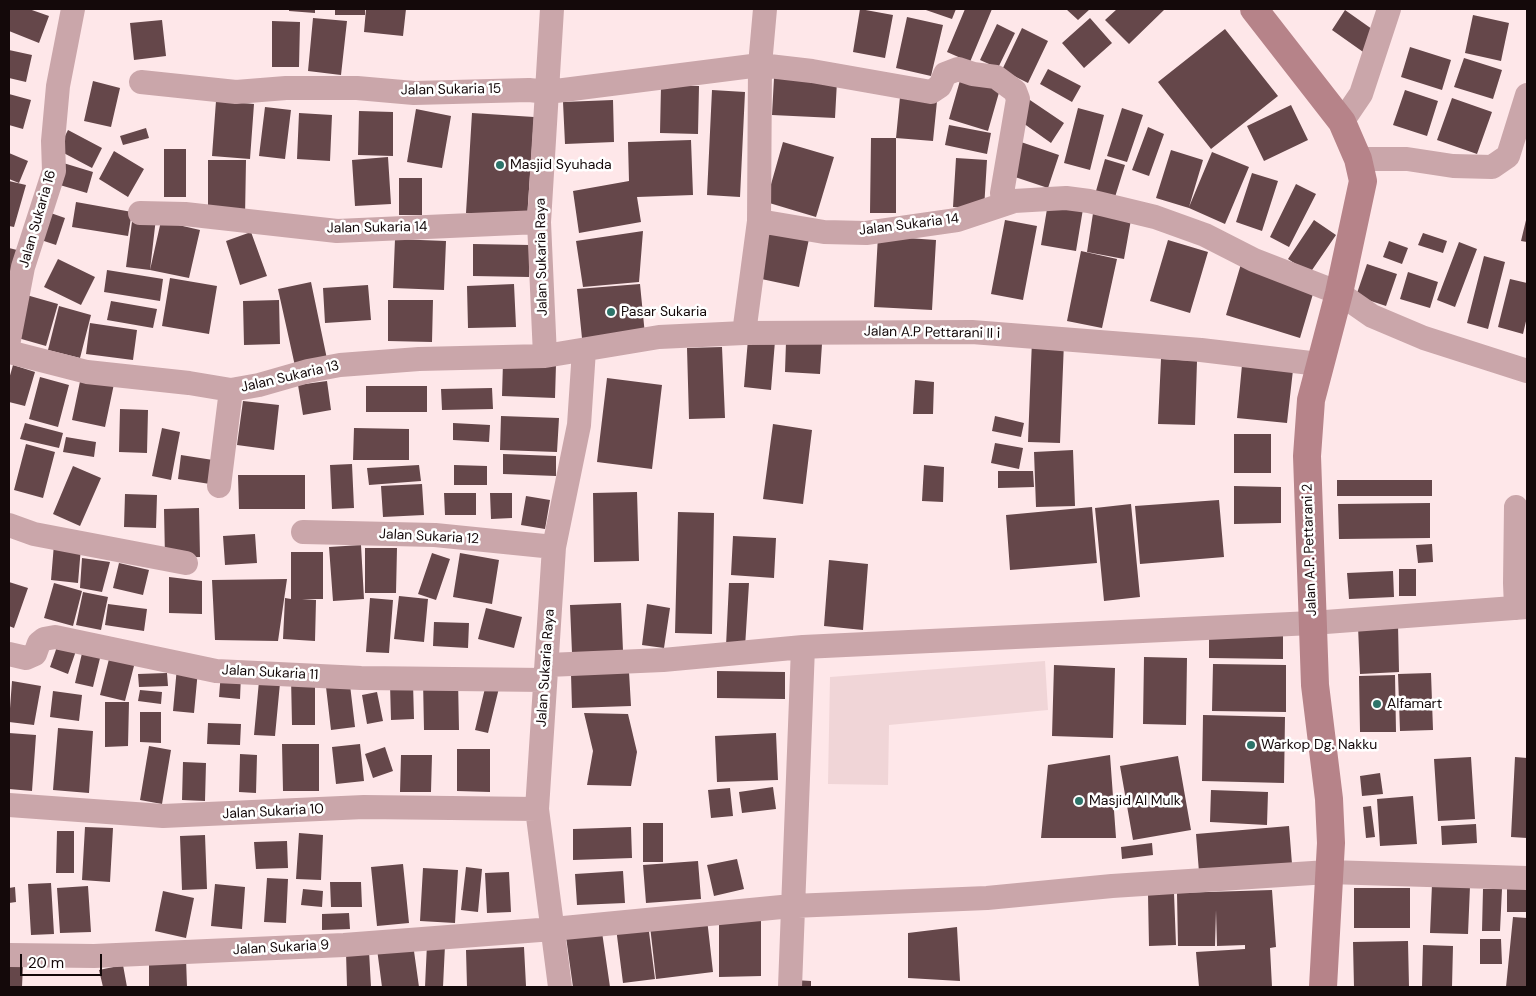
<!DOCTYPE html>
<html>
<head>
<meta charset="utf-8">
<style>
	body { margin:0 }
	#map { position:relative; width:1536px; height:996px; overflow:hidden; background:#fee7e9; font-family:"DM Sans",sans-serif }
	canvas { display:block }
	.frame { position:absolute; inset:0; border:10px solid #14090a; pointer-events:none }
	.scale { position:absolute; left:20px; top:954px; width:82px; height:22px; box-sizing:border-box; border:2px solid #14090a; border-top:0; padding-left:6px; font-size:15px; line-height:18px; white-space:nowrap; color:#14090a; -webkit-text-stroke:4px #fff; paint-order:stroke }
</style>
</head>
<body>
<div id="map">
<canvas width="1536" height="996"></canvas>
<div class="frame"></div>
<div class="scale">20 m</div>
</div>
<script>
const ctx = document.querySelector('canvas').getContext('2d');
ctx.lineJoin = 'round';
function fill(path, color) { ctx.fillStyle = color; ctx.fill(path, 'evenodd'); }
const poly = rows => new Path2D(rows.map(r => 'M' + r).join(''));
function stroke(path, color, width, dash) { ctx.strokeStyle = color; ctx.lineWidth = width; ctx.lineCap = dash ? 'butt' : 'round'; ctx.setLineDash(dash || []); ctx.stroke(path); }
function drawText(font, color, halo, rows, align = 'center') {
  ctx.font = font + ' "DM Sans",sans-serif'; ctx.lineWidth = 5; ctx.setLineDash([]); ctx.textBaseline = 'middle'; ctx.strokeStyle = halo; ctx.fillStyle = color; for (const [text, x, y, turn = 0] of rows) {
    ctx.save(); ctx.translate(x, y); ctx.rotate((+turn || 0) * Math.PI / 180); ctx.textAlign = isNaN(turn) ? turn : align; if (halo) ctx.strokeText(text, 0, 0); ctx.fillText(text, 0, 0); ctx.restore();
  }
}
fill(poly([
	[1045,661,1048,710,889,725,888,785,828,784,830,677]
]), '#f0d5d7');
fill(poly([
	[9,9,29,9,49,16,39,43,9,31],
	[289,9,315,9,315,13,289,11],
	[335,9,365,9,365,15,335,15],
	[366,9,406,9,403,36,364,32],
	[860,9,893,15,885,58,853,52],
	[923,9,956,9,952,19],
	[965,9,992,9,970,62,947,52],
	[1066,9,1090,9,1078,20],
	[1117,9,1165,9,1129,44,1105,20],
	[1345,10,1379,34,1366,54,1332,30],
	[1473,15,1509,23,1501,61,1465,53],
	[907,17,943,25,931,76,896,68],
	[313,18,347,21,341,75,308,71],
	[1090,18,1112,43,1084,68,1062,43],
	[162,20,166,56,134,60,130,23],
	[272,21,300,22,299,67,272,67],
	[997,24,1015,33,998,68,980,60],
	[1022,28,1048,41,1028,83,1002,70],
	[1225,29,1278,96,1211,149,1158,82],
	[1410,47,1451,60,1442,90,1401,77],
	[9,50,32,55,26,82,9,78],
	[1464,58,1502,70,1493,99,1454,87],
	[1048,69,1081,86,1072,102,1040,84],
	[961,77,1000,89,988,131,949,119],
	[774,78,837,81,835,118,772,115],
	[93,81,120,88,111,127,84,121],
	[661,86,699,86,698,134,660,133],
	[712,90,745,92,740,197,707,195],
	[1405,90,1438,101,1427,136,1393,125],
	[9,94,31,100,23,129,9,125],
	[1024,96,1064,123,1051,143,1023,123],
	[900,97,937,101,933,141,896,138],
	[1452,98,1492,112,1477,154,1437,140],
	[613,100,614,142,565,144,563,102],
	[216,101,254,104,250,159,212,156],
	[1291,105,1308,140,1264,161,1247,126],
	[265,107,291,110,285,159,259,156],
	[1078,108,1104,115,1090,170,1064,163],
	[1122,108,1143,115,1127,162,1107,156],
	[416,109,451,116,442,168,407,162],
	[359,111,393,112,393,156,358,155],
	[299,113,332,115,330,161,297,159],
	[472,113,534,117,527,218,466,213],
	[949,125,991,133,987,154,945,145],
	[1148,127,1164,134,1149,176,1132,170],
	[146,128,149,138,123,145,120,136],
	[68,130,102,148,92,168,58,150],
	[871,138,896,138,896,213,870,213],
	[691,140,693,195,637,197,641,222,579,233,573,191,629,181,628,142],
	[783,142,834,157,816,217,766,202],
	[1021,142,1059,155,1048,188,1009,175],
	[164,149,186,149,186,197,164,197],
	[1171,150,1203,160,1189,207,1212,152,1249,167,1225,224,1189,208,1156,198],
	[114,151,144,169,128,197,99,179],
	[9,153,28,161,19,183,9,179],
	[388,157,391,204,355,206,352,160],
	[956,158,987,160,984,209,953,207],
	[1105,159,1125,165,1115,197,1096,191],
	[208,160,246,160,245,217,208,216],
	[60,162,93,172,87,193,53,183],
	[1252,173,1278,181,1262,231,1236,222],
	[399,178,422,178,422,215,399,215],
	[9,181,26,185,14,227,9,226],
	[1296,184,1316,194,1289,247,1270,237],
	[76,202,132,212,128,236,72,227],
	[1048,203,1083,209,1076,251,1041,245],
	[1094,207,1132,214,1124,259,1087,252],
	[45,211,65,218,56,245,35,238],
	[133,214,156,218,150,270,126,267],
	[1527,216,1527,242,1521,241],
	[1005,220,1037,226,1023,300,991,294],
	[1314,220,1336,235,1310,273,1288,259],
	[161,221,200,230,189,278,150,270],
	[763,224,810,234,799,287,752,277],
	[643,231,639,282,583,287,576,241],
	[251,232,267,276,240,285,226,241],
	[1423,233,1447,241,1443,253,1418,245],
	[878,236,936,240,932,310,874,307],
	[395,239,446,241,444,290,393,288],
	[1168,240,1208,252,1190,313,1150,301],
	[1389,241,1408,248,1402,264,1383,257],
	[1459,242,1477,249,1455,307,1437,300],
	[473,244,530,245,529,277,473,276],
	[9,248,17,250,12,276,9,275],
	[1081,251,1117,259,1102,328,1067,321],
	[1484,256,1505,262,1488,329,1467,323],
	[58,259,95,277,81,305,44,287],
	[1241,264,1315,287,1300,338,1226,315],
	[1367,264,1397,274,1386,306,1356,296],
	[107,270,163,279,160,301,104,292],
	[1408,272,1438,282,1430,308,1400,299],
	[170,278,217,286,209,334,162,326],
	[1510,279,1527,283,1527,317,1523,334,1498,327],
	[311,282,327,359,295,366,278,289],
	[514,284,516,327,468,328,467,286],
	[640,284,645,335,583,348,577,289],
	[368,285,371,320,325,323,323,288],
	[23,294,58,304,46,346,11,336],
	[279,300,280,344,244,345,243,301],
	[388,300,433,300,432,342,388,341],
	[111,301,157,309,153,328,107,320],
	[59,306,91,315,80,358,48,350],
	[90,323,137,330,133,360,86,354],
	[748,339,775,341,771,390,744,387],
	[1032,340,1064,342,1060,443,1028,442],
	[786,342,822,344,820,374,785,372],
	[722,347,725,418,689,419,687,348],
	[1161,359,1197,361,1195,425,1158,424],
	[503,362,556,364,555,398,502,396],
	[13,365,35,372,25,406,9,402,9,379],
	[1242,365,1293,370,1287,423,1237,418],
	[82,372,115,379,105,427,72,420],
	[40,377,69,385,58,427,29,419],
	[607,378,662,385,652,469,597,462],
	[915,380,934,382,933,414,913,414],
	[327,381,331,410,303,415,298,385],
	[366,386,427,386,427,412,366,412],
	[492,388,493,409,442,410,441,389],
	[243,401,279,405,274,450,237,445],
	[120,409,148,410,147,453,119,452],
	[501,416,559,418,557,452,500,450],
	[995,416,1024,423,1021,437,992,431],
	[25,423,63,433,59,448,20,439],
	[453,423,490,425,489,442,453,440],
	[773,424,812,430,803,504,763,499],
	[162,428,180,432,171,480,152,476],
	[354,428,409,429,409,460,353,460],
	[1234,434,1271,434,1271,473,1234,473],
	[66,437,96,442,94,457,63,452],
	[995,443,1023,448,1019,469,991,463],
	[26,444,55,452,43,498,14,490],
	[1073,450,1075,506,1036,507,1034,452],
	[503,454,556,456,556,476,503,474],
	[181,455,213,460,210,484,178,479],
	[352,464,354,508,332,509,330,465],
	[419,465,421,481,369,485,367,468],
	[454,465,487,466,487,485,454,485],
	[924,465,944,467,943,502,922,501],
	[73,466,101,478,80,526,53,514],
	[998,471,1033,471,1034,487,998,488],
	[238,475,305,475,305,509,239,509],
	[1337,480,1432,480,1432,496,1337,496],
	[422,484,424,515,383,517,381,486],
	[1234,486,1281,487,1281,523,1234,524],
	[637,492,639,561,594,562,593,493],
	[444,493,476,493,476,515,445,515],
	[490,493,512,493,512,518,491,519],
	[125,494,157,495,156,528,124,527],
	[526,496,550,500,545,529,521,525],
	[1219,500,1224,557,1140,564,1135,506],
	[1430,503,1430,538,1339,539,1338,504],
	[1131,504,1140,597,1104,601,1095,508],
	[1092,507,1097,563,1010,570,1006,515],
	[199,508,200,557,165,558,164,509],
	[678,512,714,513,712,634,675,633],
	[255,534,257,563,225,565,223,536],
	[733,536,776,538,774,578,731,575],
	[54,544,81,547,78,583,51,580],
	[1432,544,1433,562,1418,563,1416,545],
	[361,545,364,599,333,601,329,547],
	[365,548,397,548,396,593,365,593],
	[291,552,323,552,323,599,302,599,316,600,315,641,283,639,285,598,291,599],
	[432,553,450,559,436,600,418,594],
	[460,553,499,560,492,604,453,597],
	[82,558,110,562,102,592,80,588],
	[829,560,868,564,863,630,824,626],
	[119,563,149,570,143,595,113,588],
	[1399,569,1416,569,1416,596,1399,596],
	[1393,571,1394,597,1349,599,1347,573],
	[169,577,202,581,202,614,169,613],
	[287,579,278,641,215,640,212,580],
	[9,582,28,588,14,628,9,626],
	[54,583,82,591,73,626,44,618],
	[729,583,749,583,745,647,726,646],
	[83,592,108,597,101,630,76,625],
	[399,596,428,599,424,642,394,639],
	[370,598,393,600,389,653,366,652],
	[621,603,623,651,572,653,570,605],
	[108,604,147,609,144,631,105,625],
	[647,604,670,608,664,648,642,645],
	[486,608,522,617,514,648,478,639],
	[434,622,469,623,468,648,433,646],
	[1398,624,1399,672,1360,674,1358,626],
	[1209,634,1283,634,1283,659,1209,658],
	[60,638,78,645,68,674,50,667],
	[83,649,101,654,93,687,75,683],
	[110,655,135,662,125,701,100,695],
	[1144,657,1187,658,1186,725,1143,724],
	[1213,664,1286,665,1286,712,1212,711],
	[1054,665,1115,668,1113,738,1052,736],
	[177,667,198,670,194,713,173,711],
	[717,671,785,672,785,699,717,698],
	[221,672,241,674,240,699,219,697],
	[629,672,631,706,572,708,571,674],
	[167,673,168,686,139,687,138,674],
	[1431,673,1433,730,1400,731,1398,674],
	[1395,675,1396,732,1360,732,1359,676],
	[315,676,315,725,292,725,291,677],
	[458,679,459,730,424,730,423,680],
	[12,681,41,686,34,725,9,722],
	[259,681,280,683,275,736,254,735],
	[413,683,414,719,391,720,390,684],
	[486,684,499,688,488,733,475,730],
	[350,685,355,727,331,730,326,687],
	[140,690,162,692,161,704,138,701],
	[53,691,82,695,79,721,50,717],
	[377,692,383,721,367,724,362,695],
	[105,702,129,702,128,746,105,747],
	[140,712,161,712,161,743,140,742],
	[584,713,628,714,637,752,631,786,587,785,593,751],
	[1203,715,1285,717,1284,783,1202,781],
	[208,723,241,724,240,745,207,744],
	[58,728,93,731,89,793,53,790],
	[9,733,36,735,32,791,9,789],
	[776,733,778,780,717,782,715,736],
	[282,744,319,744,319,791,283,791],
	[360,744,364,781,336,784,332,747],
	[149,746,171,750,162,804,140,800],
	[385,747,393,771,373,778,365,754],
	[457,749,490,749,490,792,457,791],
	[240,754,257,755,256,793,239,792],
	[401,755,432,755,431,792,400,792],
	[1110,755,1116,838,1041,838,1048,765],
	[1178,756,1191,830,1133,840,1120,766],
	[1471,757,1475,819,1438,821,1434,759],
	[1515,757,1527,758,1527,838,1511,837],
	[183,762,206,763,205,801,182,800],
	[1380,773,1383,794,1362,796,1360,776],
	[773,787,776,809,742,813,739,792],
	[730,788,733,816,711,818,708,790],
	[1211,790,1268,792,1267,825,1210,822],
	[1413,796,1417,844,1380,846,1377,799],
	[1371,806,1375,837,1366,838,1363,807],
	[643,823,663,823,663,862,643,862],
	[1476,824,1477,843,1442,845,1441,826],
	[1289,826,1292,864,1199,872,1196,834],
	[85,827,113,828,110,882,82,880],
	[631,827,632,858,573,860,573,829],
	[57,831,74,831,74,873,56,873],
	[299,833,323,835,321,880,296,879],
	[205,835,207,889,182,890,180,836],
	[287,841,288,868,256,869,254,842],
	[1152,843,1153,855,1122,859,1121,847],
	[737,859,744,889,714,896,707,865],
	[698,861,701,899,646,903,643,865],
	[403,864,409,923,377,926,371,867],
	[466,867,482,869,478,912,461,910],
	[423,868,458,870,455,923,420,921],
	[623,871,625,903,577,905,575,874],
	[509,872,511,912,487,913,485,873],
	[267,878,288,879,286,923,264,922],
	[330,882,361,882,362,907,331,907],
	[51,883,54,934,31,935,28,884],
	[215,884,245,887,242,929,211,926],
	[1432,884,1470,886,1468,934,1430,933],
	[88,886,91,932,60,933,57,888],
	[1507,886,1527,886,1527,912,1507,912],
	[15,887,16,902,9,903,9,888],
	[1354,888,1410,888,1410,928,1354,928],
	[303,889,323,891,322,907,301,905],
	[1483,889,1502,889,1500,931,1482,931],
	[1272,890,1276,947,1270,948,1272,987,1199,987,1196,952,1245,949,1245,945,1217,946,1216,910,1215,946,1178,946,1177,893],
	[163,891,194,898,186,938,155,931],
	[1174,893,1176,945,1149,946,1148,894],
	[349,913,350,929,322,930,322,914],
	[1513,917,1527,918,1527,987,1506,987],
	[719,918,761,918,761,976,719,977],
	[707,919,713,972,656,979,650,926],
	[648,924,655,979,623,983,616,928],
	[957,927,960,981,908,978,908,933],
	[602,932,610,987,573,987,566,937],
	[1480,939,1501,939,1502,964,1480,964],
	[1408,941,1409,987,1354,987,1353,942],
	[413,944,419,987,382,987,377,949],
	[427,944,445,945,443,987,425,987],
	[1423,945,1453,946,1452,987,1422,987],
	[524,947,526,986,467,987,466,950],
	[369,951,371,987,347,987,346,952],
	[149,958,186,958,187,987,149,987],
	[9,964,23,965,22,987,9,987],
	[123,965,127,987,103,987,99,970],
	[793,980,811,981,811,987,792,987]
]), '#65474a');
stroke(poly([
	[141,82,236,92,286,88,357,88,414,93,529,90,548,92,760,65,812,71,931,92,940,86,945,74,958,69,973,74,996,77,1015,91,1018,99,1002,193,1003,204],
	[1342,122,1361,94,1389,9],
	[1358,159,1407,159,1453,166,1492,167,1508,156,1527,95],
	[140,213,185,214,337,231,539,222],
	[759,221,824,232,866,233,957,220,1014,201,1066,198,1089,201,1155,217,1205,235,1254,260,1339,293,1372,316,1424,338,1527,371],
	[744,333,759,221,760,65,765,9],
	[9,340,23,267,54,171,53,141,58,86,73,9],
	[9,352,87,372,189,383,231,390,259,385,308,371,340,365,419,359,545,356,659,337,744,333,972,332,1201,350,1319,364],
	[545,356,539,222,552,9],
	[219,486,231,390],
	[9,525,34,534,186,563],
	[303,532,435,535,554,547],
	[1516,608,1515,583,1516,507],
	[9,654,26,658,35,654,39,643,44,639,55,637,216,671,361,678,545,680],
	[548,665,663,660,803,647,1312,623,1527,607],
	[9,805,163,816,364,807,537,809],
	[9,955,94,956,344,945,553,929,792,906,987,898,1112,886,1328,872,1527,878],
	[560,987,537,809,554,547,579,425,584,350],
	[790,987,803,647]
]), '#caa6aa', 24);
stroke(poly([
	[1254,9,1342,122,1358,159,1363,181,1339,293,1311,400,1307,456,1315,685,1329,799,1331,843,1323,987]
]), '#b68389', 28);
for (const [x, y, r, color] of [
	[500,165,5,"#2d746a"],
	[611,312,5,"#2d746a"],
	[1377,704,5,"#2d746a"],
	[1251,745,5,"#2d746a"],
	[1079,801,5,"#2d746a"]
]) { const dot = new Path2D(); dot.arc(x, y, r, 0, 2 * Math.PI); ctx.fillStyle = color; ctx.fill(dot); stroke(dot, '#fff', 2); }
drawText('14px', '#14090a', '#fff', [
	["Jalan Sukaria 15",451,90,-1],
	["Jalan Sukaria 16",38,219,-74],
	["Jalan Sukaria 14",909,225,-7],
	["Jalan Sukaria 14",377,228,-1],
	["Jalan Sukaria Raya",542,257,-91],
	["Jalan A.P Pettarani II i",932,333,1],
	["Jalan Sukaria 13",290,377,-13],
	["Jalan Sukaria 12",429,537,3],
	["Jalan A.P. Pettarani 2",1310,550,-92],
	["Jalan Sukaria Raya",546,668,-86],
	["Jalan Sukaria 11",270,673,3],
	["Jalan Sukaria 10",273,812,-3],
	["Jalan Sukaria 9",281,948,-3]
]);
drawText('14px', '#14090a', '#fff', [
	["Masjid Syuhada",510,165],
	["Pasar Sukaria",621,312],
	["Alfamart",1387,704],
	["Warkop Dg. Nakku",1261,745],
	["Masjid Al Mulk",1089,801]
], 'left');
</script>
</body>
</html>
